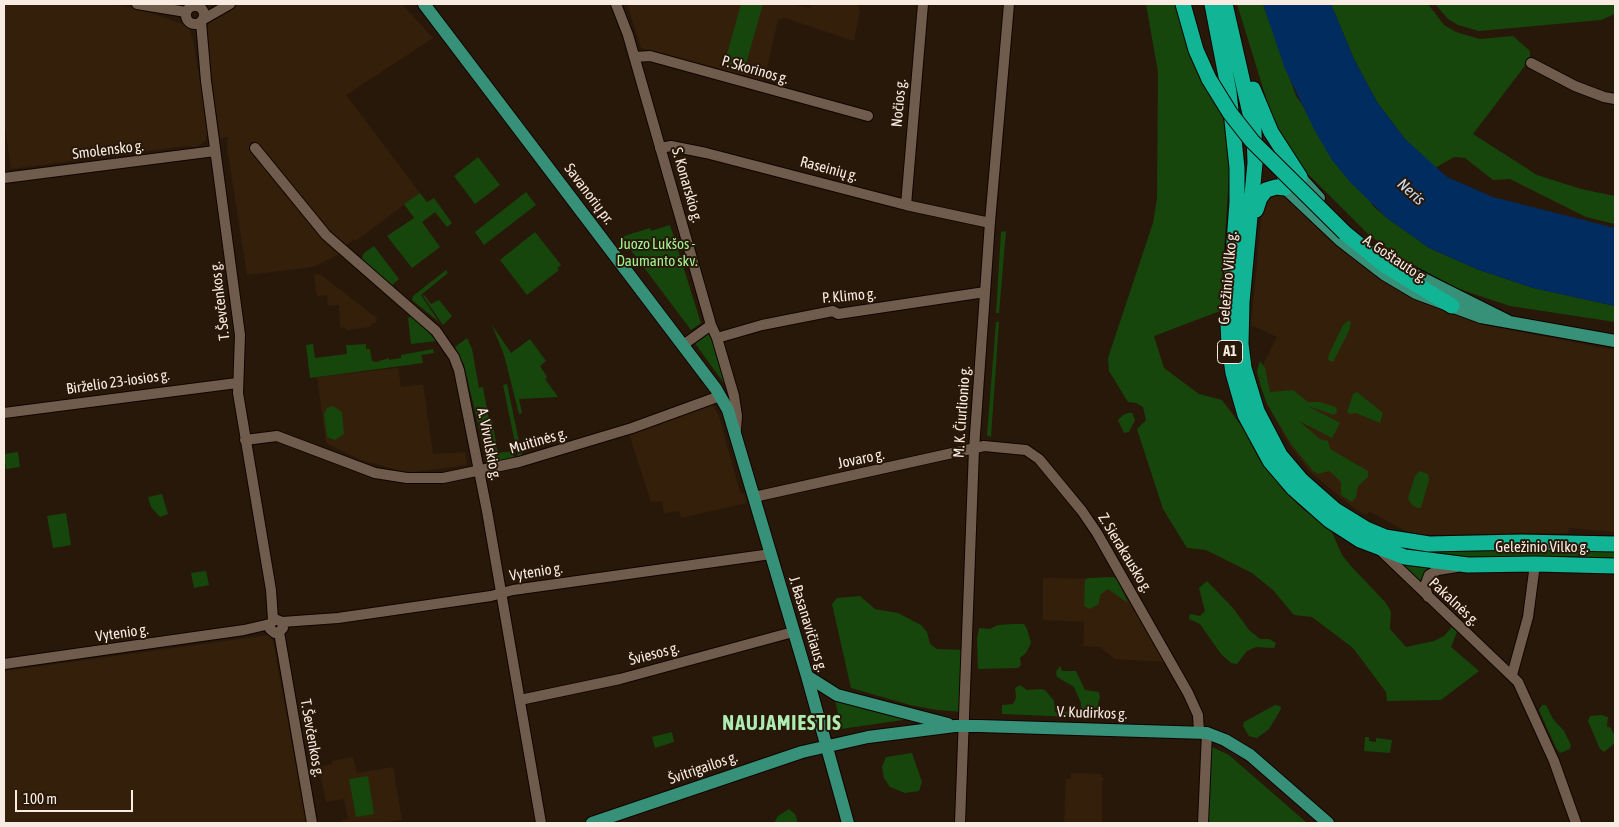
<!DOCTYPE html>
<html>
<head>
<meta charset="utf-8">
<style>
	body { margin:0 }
	#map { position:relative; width:1619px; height:827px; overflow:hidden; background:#28180a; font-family:"Asap Condensed",sans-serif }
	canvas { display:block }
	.frame { position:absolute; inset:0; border:5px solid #f7ebe2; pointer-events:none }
	.scale { position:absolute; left:15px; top:790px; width:118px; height:22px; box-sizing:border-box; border:2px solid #f7ebe2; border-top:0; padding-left:6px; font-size:15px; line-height:18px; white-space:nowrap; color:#f7ebe2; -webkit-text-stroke:4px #28180a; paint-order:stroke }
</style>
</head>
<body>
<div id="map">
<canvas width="1619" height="827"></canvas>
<div class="frame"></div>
<div class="scale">100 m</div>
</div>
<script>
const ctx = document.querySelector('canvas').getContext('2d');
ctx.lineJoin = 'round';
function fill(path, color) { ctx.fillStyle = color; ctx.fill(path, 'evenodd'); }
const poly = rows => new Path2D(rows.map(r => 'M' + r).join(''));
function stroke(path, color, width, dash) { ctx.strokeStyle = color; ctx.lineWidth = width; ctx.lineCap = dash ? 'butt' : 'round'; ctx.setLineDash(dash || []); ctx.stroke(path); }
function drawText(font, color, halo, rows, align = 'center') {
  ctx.font = font + ' "Asap Condensed",sans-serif'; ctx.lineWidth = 4; ctx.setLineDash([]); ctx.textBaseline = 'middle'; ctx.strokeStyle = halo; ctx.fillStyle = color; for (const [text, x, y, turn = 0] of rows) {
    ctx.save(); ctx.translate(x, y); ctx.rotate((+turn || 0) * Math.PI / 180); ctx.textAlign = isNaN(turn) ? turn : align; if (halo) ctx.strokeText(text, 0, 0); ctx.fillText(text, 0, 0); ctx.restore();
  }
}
fill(poly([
	[4,4,114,4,143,10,188,26,193,40,201,88,208,134,205,141,197,147,186,146,11,169,4,121],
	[240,4,402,4,433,38,346,95,420,193,356,241,354,239,346,246,344,252,313,267,247,275,227,147,228,137,220,138,205,32,211,18],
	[627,4,788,4,811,8,812,4,857,4,860,11,854,41,785,18,778,20,764,81,641,48],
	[1281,190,1366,269,1370,268,1447,311,1484,325,1615,350,1615,532,1569,528,1568,533,1417,535,1417,533,1407,532,1369,511,1367,515,1355,509,1310,472,1290,446,1272,413,1260,371,1277,337,1251,325,1263,201,1264,198],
	[320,274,377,318,376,323,371,324,371,327,346,330,345,327,340,328,339,305,328,306,327,295,317,296,314,275],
	[398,368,401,387,423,384,433,454,465,452,467,465,408,473,361,460,326,443,317,377],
	[712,404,719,416,740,492,744,494,747,503,681,518,679,511,664,513,662,501,651,502,628,431],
	[1043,578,1116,579,1165,662,1115,659,1100,647,1083,646,1084,622,1043,620],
	[269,635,273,641,307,823,4,823,4,671],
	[353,757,357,773,393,767,402,820,379,823,343,823,342,820,348,819,344,799,326,802,319,767,332,764,332,761],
	[1071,773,1101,774,1101,777,1104,778,1102,783,1102,823,1064,823,1066,779,1071,779]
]), '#341f0b');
fill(poly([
	[741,4,763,4,744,71,724,65],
	[1146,4,1178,4,1204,84,1227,125,1230,160,1220,311,1154,336,1164,368,1199,394,1222,400,1243,428,1259,459,1283,490,1304,510,1331,530,1342,555,1350,565,1386,603,1391,612,1390,629,1406,647,1434,641,1444,636,1452,627,1457,632,1451,647,1479,671,1441,700,1387,701,1386,692,1353,648,1312,617,1294,615,1273,590,1252,573,1206,550,1187,548,1163,509,1137,429,1146,420,1143,407,1136,403,1128,402,1109,371,1108,358,1153,223,1157,199,1158,72],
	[1237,4,1263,4,1296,96,1374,207,1387,218,1429,248,1479,270,1533,288,1615,306,1615,322,1510,306,1456,288,1394,254,1367,233,1303,169,1279,132,1271,114],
	[1331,4,1428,4,1444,25,1456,32,1480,39,1513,36,1530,51,1530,59,1473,134,1537,175,1581,189,1615,196,1615,224,1586,217,1510,179,1493,180,1465,158,1454,157,1435,168,1405,139,1377,102,1354,59],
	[1435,4,1615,4,1615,14,1601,20,1479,31,1458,25,1448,19],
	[478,157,500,185,475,204,454,176],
	[526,192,536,205,484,245,475,232],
	[420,193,427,202,434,198,452,223,447,227,435,212,422,222,440,247,412,268,387,236,414,218,404,204],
	[670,225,701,323,691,330,621,237,650,228,651,231],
	[1006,231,999,313,996,313,1001,232],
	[535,232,561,265,557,268,559,270,527,295,500,260],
	[374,246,399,279,392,285,361,261,364,253],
	[446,270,448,273,421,295,439,322,412,300,413,296],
	[424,295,431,304,439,300,452,316,443,325,423,296],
	[413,316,433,337,437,341,411,344,408,318],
	[1349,320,1351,323,1349,331,1333,362,1328,360,1329,354,1343,325],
	[996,322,999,322,991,437,987,435],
	[492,325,511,353,530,339,546,361,540,366,547,377,545,379,558,397,519,399,522,413,519,414,504,355],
	[707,332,711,332,729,390,694,342],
	[467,338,472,349,479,388,483,387,489,420,492,420,498,453,513,451,514,458,488,465,464,365,455,347],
	[313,344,315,358,347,354,346,345,349,345,366,344,366,349,370,349,372,361,376,362,389,358,389,360,401,358,401,355,433,349,434,353,421,355,423,363,310,378,306,345],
	[1260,361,1265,368,1270,392,1293,390,1308,402,1320,402,1336,407,1337,412,1334,415,1308,406,1340,423,1332,438,1299,421,1320,439,1328,441,1330,449,1368,471,1368,477,1358,486,1356,497,1352,502,1341,495,1341,482,1333,474,1329,471,1318,474,1313,471,1291,444,1267,404,1261,387,1257,371],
	[507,384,522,456,518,457,503,385],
	[1357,392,1383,413,1380,423,1356,413,1350,414,1347,412,1353,394],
	[333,406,342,412,344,434,335,440,327,437,324,414,327,408],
	[1128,413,1132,413,1135,420,1129,432,1124,433,1118,420,1123,415],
	[18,452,20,467,6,469,4,454],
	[1420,471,1428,474,1429,480,1421,508,1417,508,1411,504,1408,498,1415,476],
	[162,494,168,514,160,517,151,507,148,497],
	[66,513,71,545,53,548,47,516],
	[1387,542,1597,550,1615,552,1615,558,1564,556,1471,558,1403,550],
	[1390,557,1432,567,1425,573,1420,585],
	[206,571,209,585,194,588,191,573],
	[1114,577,1117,579,1128,603,1108,589,1100,595,1099,604,1090,609,1084,606,1085,580,1088,578],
	[1207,581,1233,608,1249,630,1260,639,1269,639,1276,643,1274,648,1256,647,1247,651,1237,664,1231,663,1221,654,1200,624,1189,619,1190,614,1200,616,1205,611,1199,588],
	[860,596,875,609,898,613,921,625,927,632,930,644,937,649,964,650,962,712,937,710,910,705,851,688,832,604,837,598],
	[1013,624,1024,624,1027,629,1031,643,1026,653,1020,658,1021,665,1018,668,978,669,977,638,979,628,990,629,998,625],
	[1060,666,1062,671,1076,671,1085,690,1099,692,1100,697,1098,704,1101,715,1099,718,1002,714,1002,705,1013,704,1016,698,1015,688,1020,685,1027,690,1042,689,1046,691,1054,701,1055,712,1081,711,1081,703,1074,687,1057,677,1056,672],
	[835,700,910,719,841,729],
	[1275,705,1280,706,1281,709,1269,729,1257,738,1249,736,1243,726,1244,722],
	[1542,705,1546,705,1553,719,1564,731,1571,745,1570,749,1560,753,1556,748,1539,710],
	[1601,715,1608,717,1607,727,1610,727,1615,736,1615,743,1604,752,1600,749,1588,721,1590,716],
	[672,732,674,742,655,748,652,737],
	[1365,737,1369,737,1369,741,1376,742,1376,738,1392,740,1390,753,1364,751],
	[1210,746,1229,755,1307,823,1206,823],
	[912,753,922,782,919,791,905,793,890,787,884,778,882,767,886,757],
	[368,776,374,814,356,817,349,779],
	[789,809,795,814,798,823,774,823,778,816]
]), '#16460c');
fill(poly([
	[1263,4,1331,4,1354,59,1377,102,1405,139,1447,177,1493,197,1615,228,1615,306,1533,288,1479,270,1429,248,1387,218,1350,182,1332,160,1315,131,1285,69]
]), '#002c5f');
const minor = poly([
	[137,4,186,12],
	[616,4,628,35,711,325,717,338,734,396,737,416,736,430],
	'186 15a9 9 0 1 1 18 0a9 9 0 1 1-18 0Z',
	[202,20,230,4],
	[201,22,206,81,240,335,238,393,271,590,273,620],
	[635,57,650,56,868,116],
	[1531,63,1575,86,1604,97,1615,99],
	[255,148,326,235,436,331,454,357,459,370,487,511,541,823],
	[660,148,671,146,706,153,906,205,990,223],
	[4,178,215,151],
	[906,205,923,4],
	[717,338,762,325,833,311,838,314,985,292],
	[683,345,711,325],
	[4,413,237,383],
	[245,440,277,436,375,473,407,478,443,478,519,462,632,428,720,396],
	[754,497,984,446,1026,450,1039,459,1082,511,1097,533,1188,693,1198,715,1199,732],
	[1380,550,1518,682,1554,761,1576,823],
	[1428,597,1425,586,1429,575,1438,570,1457,567],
	[282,622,283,628,279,632,275,633,270,629,270,624,275,619,282,622,338,618,491,596,513,590,771,554],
	[279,632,312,823],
	[4,664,244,630,270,624],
	[1512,675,1528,617,1535,564],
	[520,700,620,679,793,632],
	[960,823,974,449,990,222,1009,4],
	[1203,823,1207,733]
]);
const major = poly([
	[424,4,716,389,728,410,807,676,848,823],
	[1319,198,1300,177,1289,173,1283,176,1285,188,1340,240,1384,274,1416,293,1481,317,1615,341],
	[1408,271,1508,321],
	[807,676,837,695,948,724],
	[592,823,802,752,868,737,955,726,979,726,1207,733,1225,740,1250,755,1328,823]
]);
const highway = poly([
	[1183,4,1196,50,1209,79],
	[1212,4,1229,92,1237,168,1237,202,1228,323,1229,345,1233,373,1245,415,1270,461,1294,489,1329,520,1360,540,1405,557,1468,565,1535,564,1615,566],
	[1225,4,1254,131,1255,163,1242,302,1241,344,1244,368,1257,411,1280,455,1302,481,1335,510,1366,529,1385,537,1429,544,1521,542,1615,544],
	[1253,89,1271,132,1300,177],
	[1256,210,1260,198,1266,190,1276,187,1285,188],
	[1345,233,1384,265,1452,306]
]);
stroke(minor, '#100400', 12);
stroke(major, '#100400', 14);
stroke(highway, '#100400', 17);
stroke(minor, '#6f5c4c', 10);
stroke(major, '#379178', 12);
stroke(highway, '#11b495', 15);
const highwayBridge = poly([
	[1209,79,1230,113,1252,141,1345,233]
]);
stroke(highwayBridge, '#100400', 17, []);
stroke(highwayBridge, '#11b495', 15);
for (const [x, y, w] of [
	[1230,352,25]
]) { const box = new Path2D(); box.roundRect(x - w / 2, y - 11.5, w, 23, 4); ctx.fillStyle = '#28180a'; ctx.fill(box); stroke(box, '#f7ebe2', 1); }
drawText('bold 14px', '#f7ebe2', null, [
	["A1",1230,352]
]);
drawText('15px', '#f7ebe2', '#28180a', [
	["P. Skorinos g.",755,70,16],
	["Nočios g.",899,103,-85],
	["Smolensko g.",108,150,-7],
	["Raseinių g.",829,169,15],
	["S. Konarskio g.",687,185,74],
	["Savanorių pr.",589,194,53],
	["A. Goštauto g.",1395,259,34],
	["Geležinio Vilko g.",1228,278,-85],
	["P. Klimo g.",849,296,-5],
	["T. Ševčenkos g.",220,301,-97],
	["Birželio 23-iosios g.",118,382,-8],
	["M. K. Čiurlionio g.",962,412,-86],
	["Muitinės g.",538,441,-16],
	["A. Vivulskio g.",489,444,79],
	["Jovaro g.",861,459,-12],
	["Geležinio Vilko g.",1542,547],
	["Z. Sierakausko g.",1125,553,59],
	["Vytenio g.",536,572,-9],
	["Pakalnės g.",1454,602,43],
	["J. Basanavičiaus g.",808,624,73],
	["Vytenio g.",122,633,-8],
	["Šviesos g.",654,654,-15],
	["V. Kudirkos g.",1092,713,2],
	["T. Ševčenkos g.",312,738,80],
	["Švitrigailos g.",703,768,-19]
]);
drawText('15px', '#9ff590', '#28180a', [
	["Juozo Lukšos -",657,244],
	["Daumanto skv.",657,261]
]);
drawText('italic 16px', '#cad8ec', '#28180a', [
	["Neris",1411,192,42]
]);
ctx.letterSpacing = '1px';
drawText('bold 20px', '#aeebb1', '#28180a', [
	["NAUJAMIESTIS",782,724]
]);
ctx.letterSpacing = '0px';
</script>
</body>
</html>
